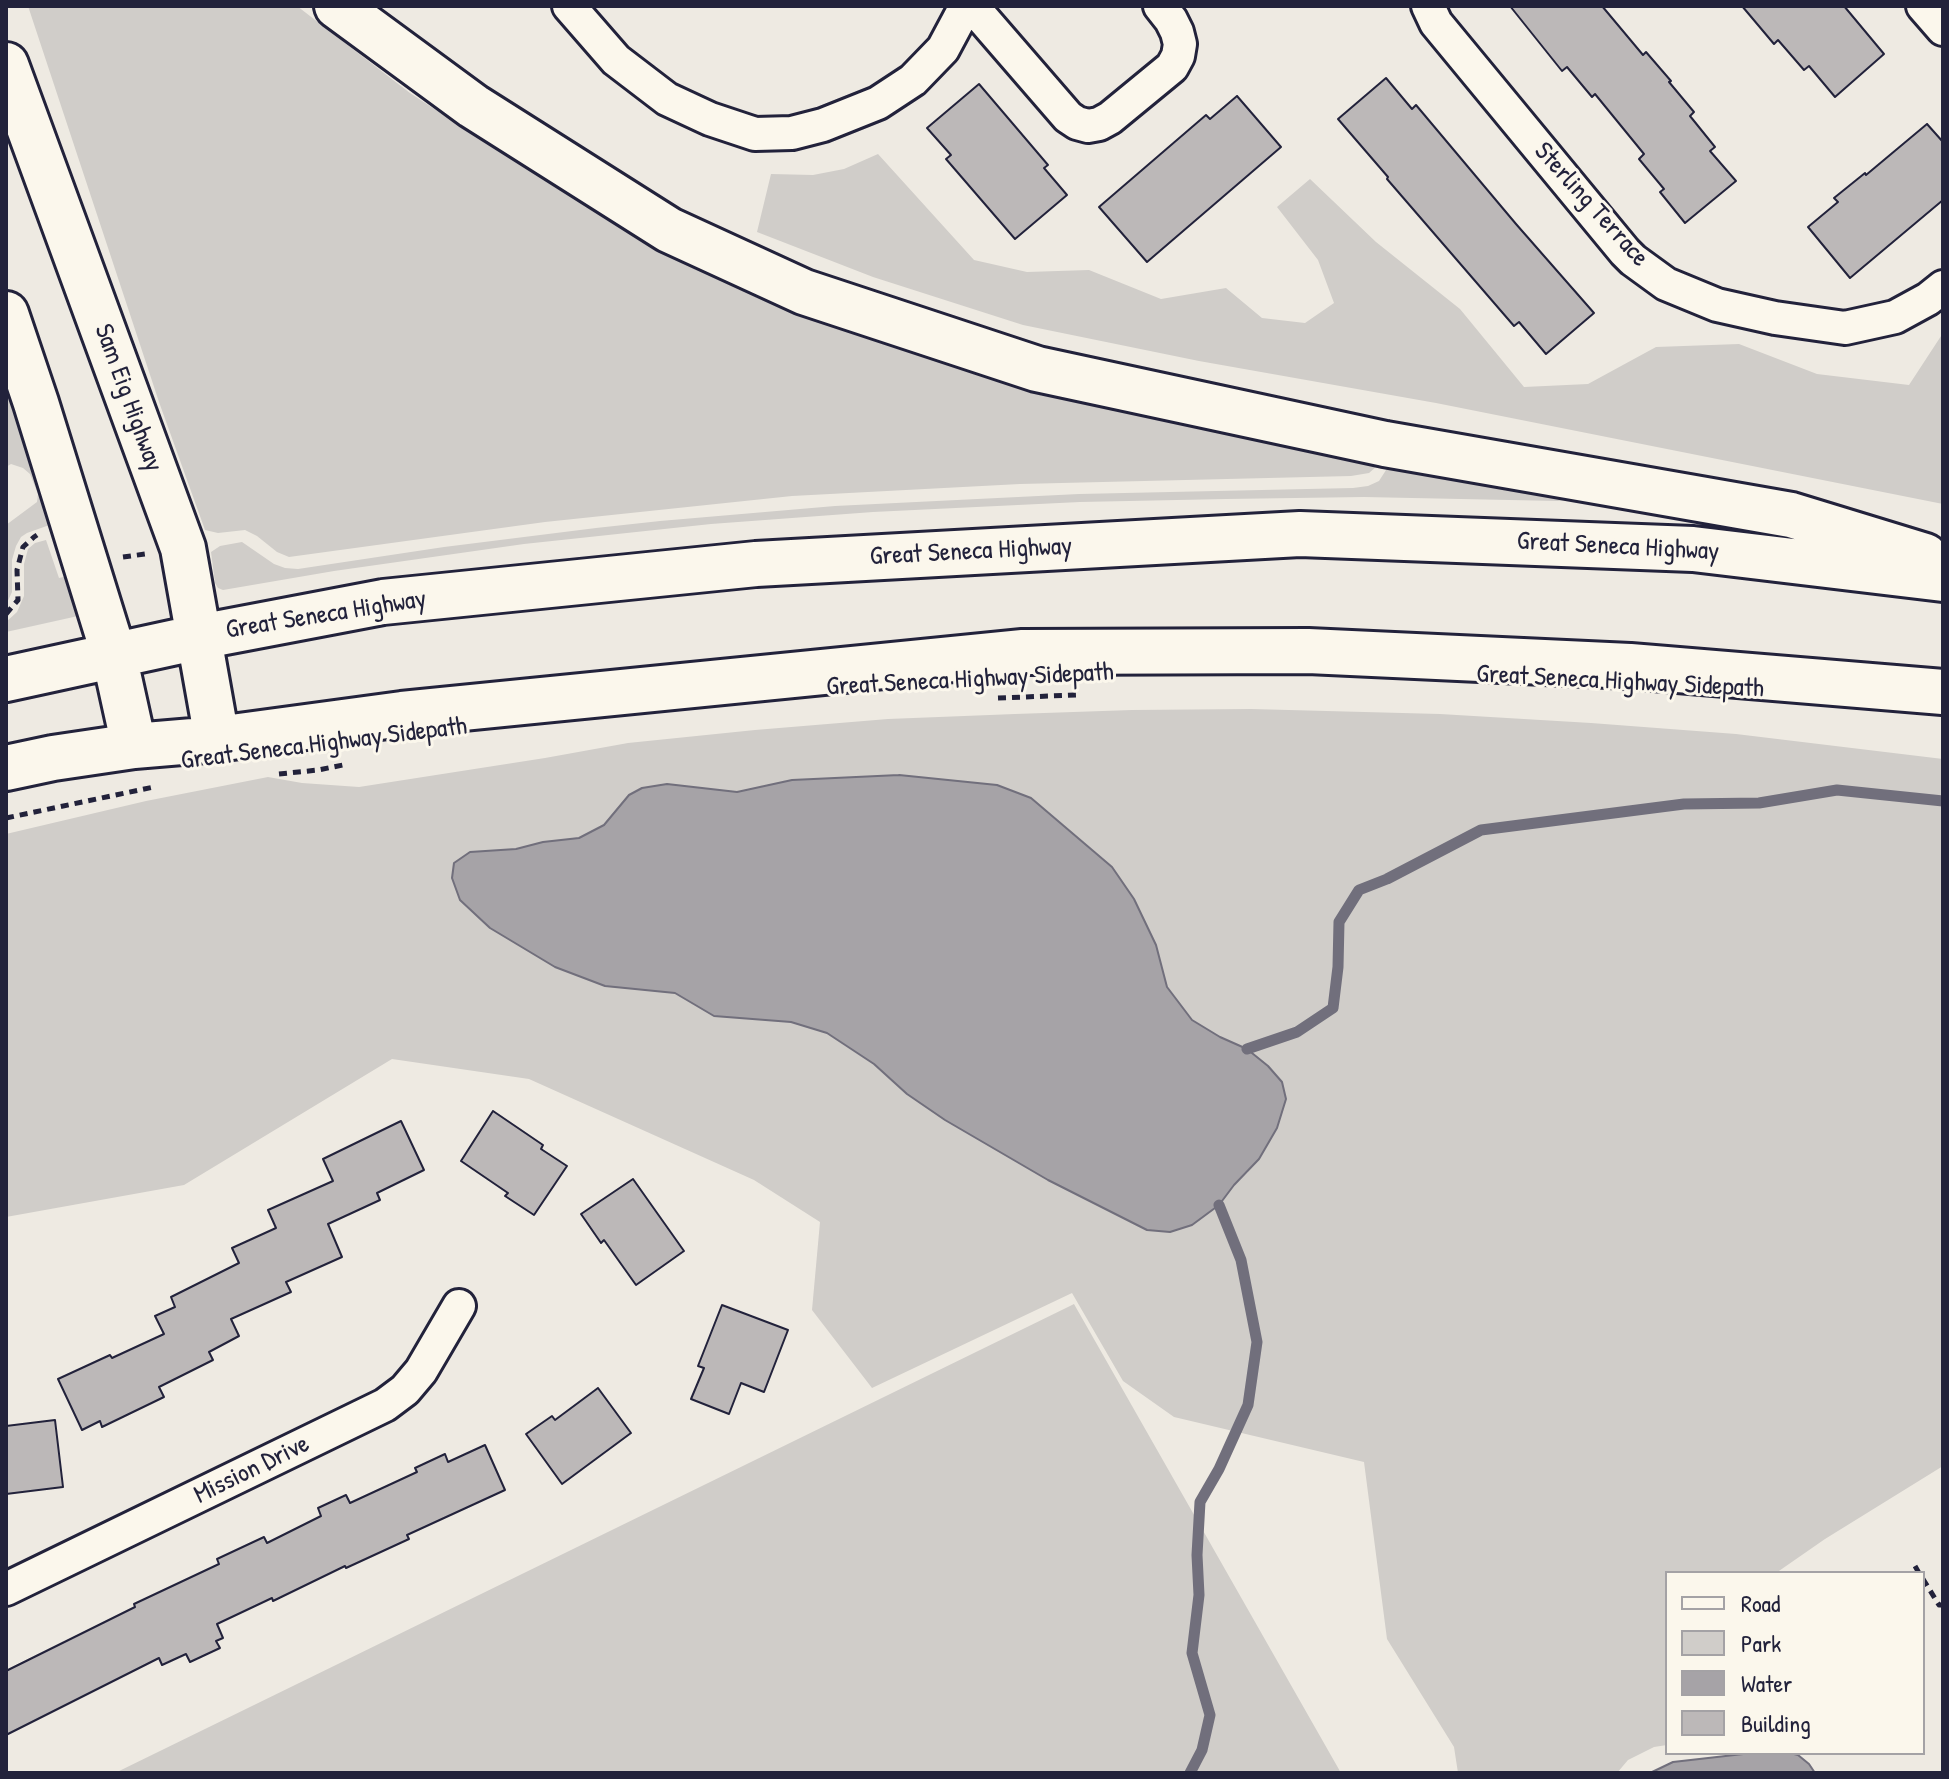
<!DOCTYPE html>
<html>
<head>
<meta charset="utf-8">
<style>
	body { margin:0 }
	#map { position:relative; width:1949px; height:1779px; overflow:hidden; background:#eeeae2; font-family:"Patrick Hand",sans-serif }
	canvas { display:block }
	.frame { position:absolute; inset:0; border:8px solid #22223b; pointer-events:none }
	.legend { position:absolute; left:1665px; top:1571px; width:260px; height:184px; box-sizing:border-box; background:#fbf7ec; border:2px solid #a4a2a5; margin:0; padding:10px 14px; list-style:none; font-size:24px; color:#22223b }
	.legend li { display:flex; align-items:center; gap:16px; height:40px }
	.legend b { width:40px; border:2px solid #a4a2a5 }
</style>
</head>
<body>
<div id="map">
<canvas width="1949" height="1779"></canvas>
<div class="frame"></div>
<ul class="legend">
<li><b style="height:10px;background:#fbf7ec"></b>Road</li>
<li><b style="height:22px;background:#d0cdc9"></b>Park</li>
<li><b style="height:22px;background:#a6a3a7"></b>Water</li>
<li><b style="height:22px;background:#bcb8b8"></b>Building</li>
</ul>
</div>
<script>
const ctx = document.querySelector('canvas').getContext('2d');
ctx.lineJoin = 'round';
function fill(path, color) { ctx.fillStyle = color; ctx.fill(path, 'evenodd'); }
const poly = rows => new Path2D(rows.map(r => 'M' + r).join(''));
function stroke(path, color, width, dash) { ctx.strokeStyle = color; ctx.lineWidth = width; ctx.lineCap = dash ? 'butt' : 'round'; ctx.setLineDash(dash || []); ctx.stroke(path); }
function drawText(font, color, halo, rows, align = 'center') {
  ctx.font = font + ' "Patrick Hand",sans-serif'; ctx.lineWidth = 6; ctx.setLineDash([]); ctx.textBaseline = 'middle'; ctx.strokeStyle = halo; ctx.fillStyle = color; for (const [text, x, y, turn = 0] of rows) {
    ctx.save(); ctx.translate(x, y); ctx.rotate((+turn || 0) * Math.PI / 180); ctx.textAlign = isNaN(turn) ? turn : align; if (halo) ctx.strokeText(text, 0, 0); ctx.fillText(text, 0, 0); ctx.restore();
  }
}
fill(poly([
	[28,6,297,6,410,93,500,152,606,214,1377,453,1377,466,1369,473,1351,476,1020,484,792,496,545,522,289,557,277,552,257,536,245,530,218,533,205,530,159,402],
	[878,154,974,260,1027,272,1089,270,1161,299,1226,288,1262,318,1305,323,1334,303,1318,260,1277,207,1310,179,1376,242,1460,309,1524,387,1588,384,1656,347,1739,344,1817,374,1909,385,1943,333,1943,504,1436,403,1199,361,1023,325,873,277,757,232,771,174,813,175,844,169],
	[6,374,55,523,27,533,21,537,16,546,12,560,12,592,6,605,6,525,37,502,38,494,30,474,23,468,11,464,6,467],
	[1395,456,1563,497,1564,500,1558,501,1364,497,1226,499,1080,502,873,512,711,524,524,544,334,571,223,590,218,588,215,583,211,552,220,546,242,542,274,564,285,568,298,569,444,547,596,528,660,521,835,506,1079,494,1353,488,1368,486,1379,481],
	[46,540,59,578,72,575,82,612,78,616,6,632,6,622,17,612,24,596,24,564,28,549,35,543],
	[1251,709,1440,714,1591,723,1736,734,1943,759,1943,1466,1825,1539,1776,1573,1667,1573,1667,1745,1654,1747,1628,1760,1617,1773,1458,1773,1454,1747,1387,1639,1364,1462,1174,1417,1123,1381,1072,1293,872,1388,812,1310,820,1222,754,1180,529,1079,392,1059,184,1185,6,1217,6,834,146,801,268,777,302,783,359,787,545,758,628,743,755,730,888,719,1015,714,1132,710],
	[845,779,1078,839,1112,867,1134,900,1156,945,1167,987,1192,1021,1220,1037,1247,1049,1248,1172,1234,1185,1147,1230,1048,1180,907,1094,874,1064,827,1033,792,1022,730,1017,698,1007,675,993,555,967,490,928,460,900,452,878,471,852,516,849,543,842,579,838,604,825,629,795,642,788,667,784,737,792,792,780],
	[1074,1304,1341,1773,115,1773,1068,1307]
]), '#d0cdc9');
const water = poly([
	[899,775,997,785,1031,798,1112,867,1134,899,1156,945,1167,987,1192,1020,1220,1037,1247,1049,1268,1066,1282,1082,1286,1099,1277,1128,1259,1159,1234,1185,1219,1205,1192,1225,1170,1232,1147,1230,1048,1180,945,1120,907,1094,874,1064,827,1033,791,1022,714,1016,675,993,605,986,555,967,490,928,460,900,452,878,454,863,470,852,516,849,543,842,579,838,604,825,629,795,642,788,667,784,737,792,792,780,899,775],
	[1752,1753,1790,1753,1798,1755,1809,1764,1815,1773,1650,1773,1673,1762,1752,1753]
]);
fill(water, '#a6a3a7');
stroke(water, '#716f7c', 2);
stroke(poly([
	[1247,1049,1297,1032,1333,1008,1338,967,1339,922,1359,890,1387,879,1481,830,1684,804,1759,803,1837,790,1943,801],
	[1190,1773,1202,1750,1210,1715,1192,1653,1199,1595,1197,1555,1200,1502,1219,1469,1248,1405,1257,1342,1241,1260,1219,1205]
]), '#716f7c', 11);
const building = poly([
	[1510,6,1602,6,1643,55,1646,52,1671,81,1669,82,1694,112,1690,116,1715,147,1710,151,1736,181,1685,223,1660,192,1664,189,1639,159,1644,154,1595,94,1592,97,1567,67,1562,71,1510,6],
	[1742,6,1844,6,1884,54,1835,97,1809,66,1804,70,1778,40,1774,44,1742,6],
	[1386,78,1412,109,1416,105,1516,224,1594,313,1546,354,1519,322,1514,326,1387,179,1388,177,1338,119,1386,78],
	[979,84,1048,165,1044,168,1067,195,1015,239,946,159,951,155,927,128,979,84],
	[1237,96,1281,147,1147,262,1099,207,1206,115,1210,119,1237,96],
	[1927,124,1943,142,1943,200,1850,278,1808,227,1838,202,1834,198,1865,173,1866,175,1927,124],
	[493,1111,543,1145,541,1149,567,1166,534,1215,505,1196,508,1193,461,1161,493,1111],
	[401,1121,424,1170,377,1193,380,1200,328,1224,342,1257,286,1282,291,1292,231,1319,239,1336,209,1352,213,1360,159,1387,164,1397,102,1427,100,1421,82,1430,58,1379,110,1355,112,1358,164,1334,155,1316,175,1307,171,1297,239,1263,232,1248,276,1228,268,1210,333,1181,323,1159,401,1121],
	[633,1179,684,1251,636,1285,604,1240,601,1243,581,1214,633,1179],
	[722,1305,788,1330,764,1392,741,1383,729,1414,691,1399,704,1368,698,1366,722,1305],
	[598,1388,631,1433,562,1484,526,1434,552,1416,555,1420,598,1388],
	[55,1420,63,1487,6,1494,6,1426,55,1420],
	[485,1445,505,1490,407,1535,409,1539,346,1568,345,1566,273,1601,272,1598,217,1624,223,1638,216,1641,220,1648,190,1662,186,1654,162,1665,159,1658,6,1735,6,1671,135,1607,134,1604,219,1564,217,1559,264,1537,267,1543,321,1516,318,1508,346,1495,350,1503,417,1472,415,1468,445,1454,448,1462,485,1445]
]);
fill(building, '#bcb8b8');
stroke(building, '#22223b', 2);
const minor = poly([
	[569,6,616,60,667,99,710,119,755,134,792,133,823,125,878,103,913,80,943,49,966,6],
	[972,6,1068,117,1077,123,1088,126,1099,124,1110,118,1172,67,1178,56,1180,44,1177,32,1171,20,1160,6],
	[1428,6,1436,23,1625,252,1633,260,1666,284,1717,305,1775,318,1845,328,1895,317,1928,299,1943,287],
	[1923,6,1943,29],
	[6,1589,385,1405,405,1390,421,1371,459,1306]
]);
const primary = poly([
	[337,6,473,106,669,230,804,292,1037,369,1385,444,1791,515,1925,556],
	[6,65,183,548,217,739],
	[6,314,36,403,114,655,134,746],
	[6,679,199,637,383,602,756,564,1300,534,1693,549,1943,579],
	[6,768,53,758,134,746,217,739,402,714,1023,652,1308,651,1630,666,1943,692]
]);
stroke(minor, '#22223b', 38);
stroke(primary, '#22223b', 50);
stroke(poly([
	[123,557,145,554],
	[6,614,18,600,17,570,23,547,34,537,37,535],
	[998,698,1076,695],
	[279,774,318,770,348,764],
	[6,818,154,787],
	[1915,1566,1919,1573],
	[1923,1579,1939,1605,1943,1605]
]), '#22223b', 5, [8, 6]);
stroke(minor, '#fbf7ec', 32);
stroke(primary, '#fbf7ec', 44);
drawText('26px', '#22223b', '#fbf7ec', [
	["Sterling Terrace",1591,205,48],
	["Sam Eig Highway",128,398,70],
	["Great Seneca Highway",1618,547,3],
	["Great Seneca Highway",971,552,-3],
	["Great Seneca Highway",326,615,-9],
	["Great Seneca Highway Sidepath",970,680,-3],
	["Great Seneca Highway Sidepath",1620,682,3],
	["Great Seneca Highway Sidepath",324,744,-7],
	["Mission Drive",252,1470,-26]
]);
</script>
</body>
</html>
